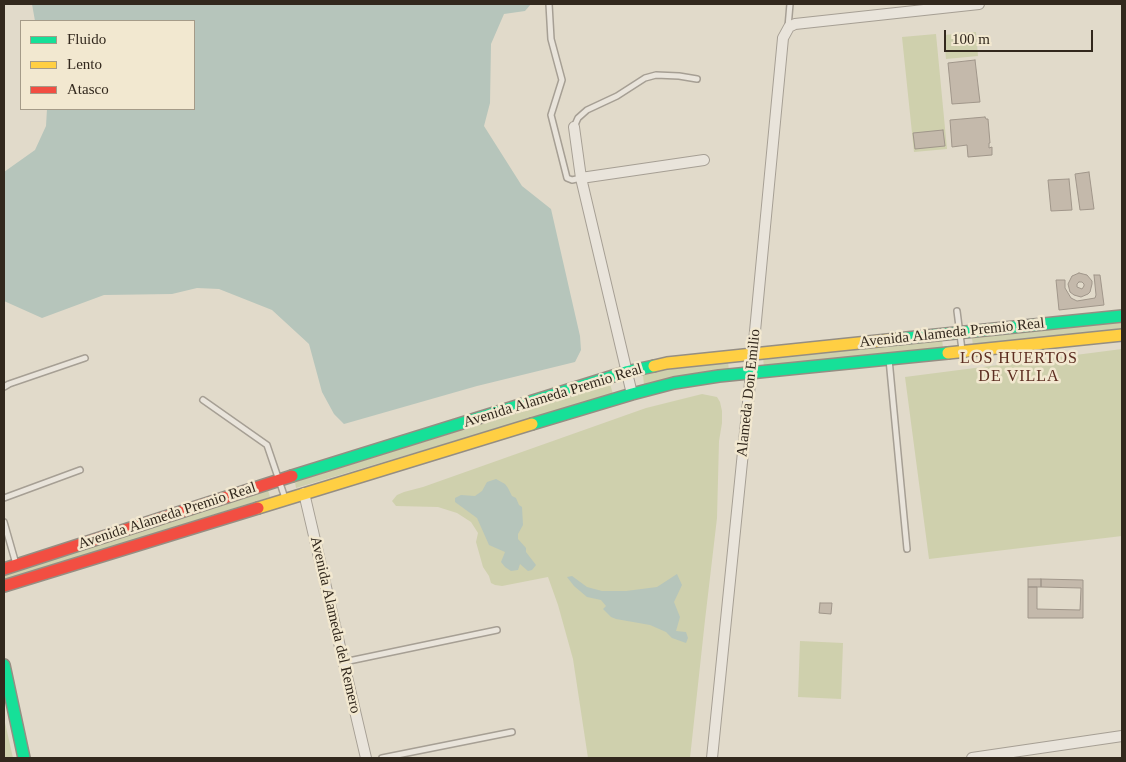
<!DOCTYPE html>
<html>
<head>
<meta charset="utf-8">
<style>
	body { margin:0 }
	#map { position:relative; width:1126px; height:762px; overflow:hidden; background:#e1daca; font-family:"Times New Roman",serif }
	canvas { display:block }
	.frame { position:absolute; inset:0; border:5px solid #32281d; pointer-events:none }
	.legend { position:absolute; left:20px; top:20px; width:175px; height:90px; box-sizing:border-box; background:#f2e8d0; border:1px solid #a59b88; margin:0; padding:6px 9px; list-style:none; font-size:15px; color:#32281d }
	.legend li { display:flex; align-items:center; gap:10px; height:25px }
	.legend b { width:25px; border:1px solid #a59b88 }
	.scale { position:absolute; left:944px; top:30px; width:149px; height:22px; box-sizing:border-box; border:2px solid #32281d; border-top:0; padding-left:6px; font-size:15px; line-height:18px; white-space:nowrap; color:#32281d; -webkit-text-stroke:4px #f2e8d0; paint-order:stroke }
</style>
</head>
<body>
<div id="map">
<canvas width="1126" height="762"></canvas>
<div class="frame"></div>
<ul class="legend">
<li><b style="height:6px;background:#16e098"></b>Fluido</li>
<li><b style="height:6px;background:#ffcf43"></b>Lento</li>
<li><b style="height:6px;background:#f24e42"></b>Atasco</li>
</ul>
<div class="scale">100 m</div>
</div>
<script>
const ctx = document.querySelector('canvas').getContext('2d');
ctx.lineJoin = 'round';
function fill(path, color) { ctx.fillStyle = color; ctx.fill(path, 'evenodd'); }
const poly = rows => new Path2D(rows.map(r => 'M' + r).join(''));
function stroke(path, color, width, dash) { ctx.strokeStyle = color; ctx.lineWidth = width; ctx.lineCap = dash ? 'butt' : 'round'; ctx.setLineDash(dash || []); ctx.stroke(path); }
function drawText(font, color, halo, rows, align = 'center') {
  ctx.font = font + ' "Times New Roman",serif'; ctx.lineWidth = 5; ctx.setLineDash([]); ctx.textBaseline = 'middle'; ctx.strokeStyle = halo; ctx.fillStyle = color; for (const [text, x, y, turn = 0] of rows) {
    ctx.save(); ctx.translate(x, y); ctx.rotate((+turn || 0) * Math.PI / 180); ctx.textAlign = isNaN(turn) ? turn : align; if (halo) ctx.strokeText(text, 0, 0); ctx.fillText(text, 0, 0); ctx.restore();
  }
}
fill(poly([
	[976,32,978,56,946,59,944,35],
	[936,34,947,149,914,152,902,37],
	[1122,321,1122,329,973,346,972,338],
	[942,339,943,348,764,367,763,358],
	[1122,349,1122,536,929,559,905,377],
	[728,362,729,370,644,385,643,375,672,369],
	[610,384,613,394,296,488,295,482],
	[702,394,717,397,720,402,722,411,722,423,719,441,717,518,705,620,690,758,588,758,573,659,558,605,548,577,502,586,495,585,491,583,489,576,483,567,476,542,478,533,471,522,457,513,438,507,396,506,392,501,397,495,404,492,423,487,646,408],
	[268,490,270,497,4,580,4,574],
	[800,641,843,643,841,699,798,697],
	[4,718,13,758,4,758]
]), '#cfd0ad');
fill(poly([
	[32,4,531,4,525,11,504,14,491,44,490,103,484,126,522,186,551,209,580,336,581,350,575,362,477,386,344,424,334,414,322,392,309,344,272,310,219,289,197,288,172,294,104,295,42,318,4,301,4,172,35,150,46,126,47,109,194,109,194,21,35,21],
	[496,479,505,484,508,488,512,496,516,498,519,505,522,507,523,525,518,534,518,539,526,548,526,552,536,565,532,570,528,571,520,564,518,570,511,571,505,567,501,562,505,552,489,545,477,518,455,502,455,498,461,495,475,496,482,491,487,482],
	[677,574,682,585,674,602,680,617,676,631,686,632,688,638,686,643,672,638,666,632,650,625,616,619,611,617,603,609,606,606,601,600,587,597,574,586,567,577,572,576,587,587,602,591,626,591,657,587]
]), '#b6c5bb');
const building = poly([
	[975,60,980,102,952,104,948,63,975,60],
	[985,117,986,119,988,119,990,143,989,143,989,148,992,147,992,155,968,157,967,145,952,147,950,120,985,117],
	[943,130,945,146,915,149,913,133,943,130],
	[1089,172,1094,209,1080,210,1075,174,1089,172],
	[1069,179,1072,210,1051,211,1048,180,1069,179],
	[1079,273,1087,275,1092,281,1092,284,1090,292,1088,294,1081,297,1074,295,1070,292,1068,284,1072,276,1079,273],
	[1079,282,1082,282,1084,284,1084,286,1082,289,1077,287,1077,284,1079,282],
	[1094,275,1100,275,1104,305,1059,310,1056,280,1065,280,1065,288,1071,298,1077,301,1095,298,1096,295,1094,275],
	[1028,579,1041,579,1041,587,1028,587,1028,579],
	[1041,579,1083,580,1083,618,1028,618,1028,587,1037,587,1037,609,1080,610,1081,588,1041,587,1041,579],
	[820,603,832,603,831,614,819,613,820,603]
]);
fill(building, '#c4b9ab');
stroke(building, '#a0968a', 1);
const lane = poly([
	[549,4,551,39,562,80,551,115,567,178,572,180,581,178],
	[788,27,790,4],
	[574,127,578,118,587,110,617,96,645,78,656,75,679,76,697,79],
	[957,311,962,350],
	[889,359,907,549],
	[4,387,9,384,85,358],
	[203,400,267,445,285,498],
	[4,498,80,470],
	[4,522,16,564],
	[344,662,497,630],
	[382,758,512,732]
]);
const street = poly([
	[574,127,581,178,632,394],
	[581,178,704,160],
	[304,493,366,758],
	[712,758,751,373,783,38,789,27,795,24,979,4],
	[972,758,1122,736]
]);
const fast = poly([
	[897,339,1122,316],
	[532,424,632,394,674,383,719,376,948,353],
	[292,476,626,372,654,366],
	[4,665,24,758]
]);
const slow = poly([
	[948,353,1122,335],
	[654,366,667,363,897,339],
	[258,508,532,424]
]);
const jam = poly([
	[4,569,292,476],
	[4,586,258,508]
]);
stroke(lane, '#a69f94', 8);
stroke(street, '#a69f94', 12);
stroke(fast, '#958e83', 14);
stroke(slow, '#958e83', 14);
stroke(jam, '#958e83', 14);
stroke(lane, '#e9e4db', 5);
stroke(street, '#e9e4db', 10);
stroke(fast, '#16e098', 11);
stroke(slow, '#ffcf43', 11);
stroke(jam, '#f24e42', 11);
drawText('15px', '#32281d', '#f2e8d0', [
	["Avenida Alameda Premio Real",952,333,-6],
	["Alameda Don Emilio",749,393,-84],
	["Avenida Alameda Premio Real",553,396,-17],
	["Avenida Alameda Premio Real",167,516,-18],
	["Avenida Alameda del Remero",335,625,77]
]);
ctx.letterSpacing = '1px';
drawText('16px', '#5c2d20', '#f2e8d0', [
	["LOS HUERTOS",1019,359],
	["DE VILLA",1019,377]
]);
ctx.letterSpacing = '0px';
</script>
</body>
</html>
